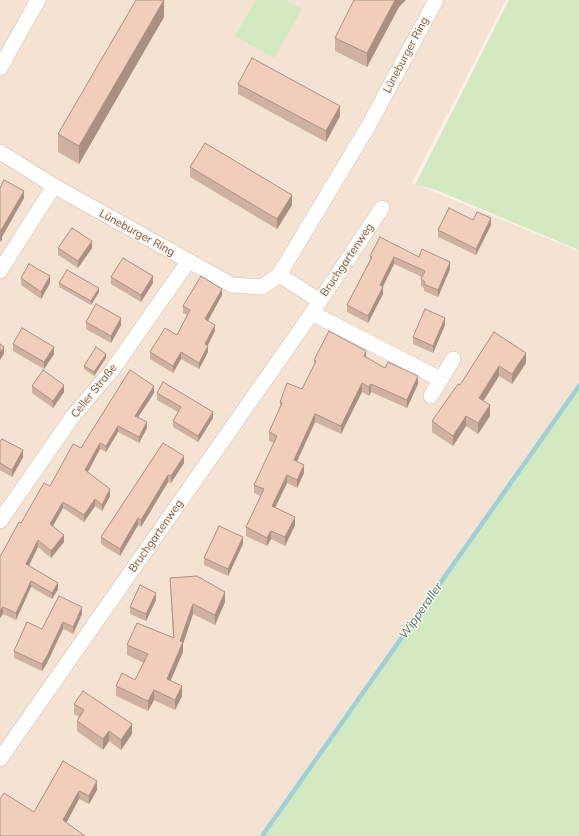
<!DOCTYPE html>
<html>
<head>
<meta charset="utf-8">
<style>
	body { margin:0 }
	canvas { display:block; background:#fcf1e3 }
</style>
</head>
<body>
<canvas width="579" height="836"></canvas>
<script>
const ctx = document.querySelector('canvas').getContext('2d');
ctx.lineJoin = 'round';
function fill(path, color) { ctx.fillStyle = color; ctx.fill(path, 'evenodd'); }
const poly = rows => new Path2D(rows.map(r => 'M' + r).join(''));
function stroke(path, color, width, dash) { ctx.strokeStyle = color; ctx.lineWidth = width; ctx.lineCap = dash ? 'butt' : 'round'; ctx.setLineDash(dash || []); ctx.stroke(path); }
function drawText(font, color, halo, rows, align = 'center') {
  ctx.font = font + ' Mulish,sans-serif'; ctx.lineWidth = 3; ctx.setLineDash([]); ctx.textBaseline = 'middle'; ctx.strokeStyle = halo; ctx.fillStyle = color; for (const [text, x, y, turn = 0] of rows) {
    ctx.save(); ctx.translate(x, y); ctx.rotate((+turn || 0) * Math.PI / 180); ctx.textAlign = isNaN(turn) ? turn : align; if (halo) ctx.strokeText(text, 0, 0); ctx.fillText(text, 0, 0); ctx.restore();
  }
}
fill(poly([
	[0,0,506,0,412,183,579,251,579,387,265,836,0,836]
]), '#f4e3d2');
fill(poly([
	[256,0,286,0,302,9,274,58,235,36],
	[509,0,579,0,579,250,434,189,415,185],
	[579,383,579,836,262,836,502,492]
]), '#d3e9c2');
stroke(poly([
	[262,836,579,386]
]), '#9ed1d7', 4.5);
const minor = poly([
	[0,68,38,0],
	[0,152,54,186,232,285,262,287,279,275,320,301],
	[0,271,54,186],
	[279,275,369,125,436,0],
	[312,313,440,379],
	[431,396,453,359],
	[0,521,73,416,113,369,188,262],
	[0,759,312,313,382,208]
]);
stroke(minor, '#cfbbad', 16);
stroke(minor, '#fff', 15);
fill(poly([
	[164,0,164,17,79,164,58,152,58,134],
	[399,7,367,67,335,51,335,38],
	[238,84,340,116,326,142,238,94],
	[190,167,292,205,277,229,190,177],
	[473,220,491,225,476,255,438,237,438,230],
	[58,248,92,248,78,268,58,255],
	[370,256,419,257,450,269,438,297,424,291,424,288,421,286,421,279,422,277,394,264,383,287,383,294,368,323,347,312,347,305,370,260],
	[111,277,153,283,141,302,111,284],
	[21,278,50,283,41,299,21,285],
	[59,283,99,292,91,305,59,287],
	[222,295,208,321,215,331,208,345,208,352,199,369,181,359,173,373,150,359,150,352,177,335,187,315,183,313,183,306],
	[86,322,121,325,111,343,86,329],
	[445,325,433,353,413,344,413,337],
	[494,332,526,363,512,384,499,376,483,401,490,416,478,434,466,426,453,446,432,432,432,421,460,385],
	[13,344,54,354,44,369,13,351],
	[106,358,94,376,84,369,84,366],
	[366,358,385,368,418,384,407,408,371,392,369,396,362,392,341,434,315,422,297,461,304,473,297,488,287,483,275,508,295,525,285,546,271,539,267,546,246,536,246,527,261,496,254,493,254,485,274,443,269,441,269,432,280,409,280,402,302,389,314,366,314,360],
	[32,386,64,392,53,408,32,393],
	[154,393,138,417,147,428,139,443,118,432,106,452,100,449,88,472,110,496,102,511,95,506,84,522,63,508,53,526,64,542,51,558,38,547,29,566,58,589,52,599,31,587,16,620,3,614,0,618,0,557,21,523,81,448],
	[157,393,213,418,198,442,173,427,173,421,178,412,157,400],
	[0,442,23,457,12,477,0,470],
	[163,443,184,463,171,483,168,482,141,527,138,525,120,556,101,544,101,537],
	[243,544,228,576,204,565,204,558],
	[170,578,225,602,215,625,193,614,183,644,183,652,170,681,182,696,175,710,154,700,148,711,116,696,116,686,135,680,144,663,127,655,127,645,173,638],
	[156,600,146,621,130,614,130,607],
	[82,614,73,634,63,629,47,663,42,671,14,658,14,651,42,629],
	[74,704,132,734,121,750,109,741,103,750,77,731,77,721,79,717,74,714],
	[63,761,97,790,89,804,79,799,66,823,34,812]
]), '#cfb1a1');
fill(poly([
	[164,0,164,17,79,164,79,146],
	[395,0,406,0,399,7,367,67,367,53],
	[340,106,340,116,326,142,326,131],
	[24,191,24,198,2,237,2,240,0,242,0,232],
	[292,195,292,205,277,229,277,219],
	[491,218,491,225,476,255,476,249],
	[92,241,92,248,78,268,78,261],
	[394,257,394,264,380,292,380,285],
	[450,262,450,269,438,297,438,290],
	[50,276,50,283,41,299,41,292],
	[153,276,153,283,141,302,141,295],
	[383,287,383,294,368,323,368,316],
	[99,288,99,292,91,305,91,301],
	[222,289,222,295,205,326,205,319],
	[121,318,121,325,111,343,111,336],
	[445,318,445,325,433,353,433,346],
	[215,325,215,331,205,350,205,344],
	[208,346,208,352,199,369,199,363],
	[4,347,4,354,0,360,0,353],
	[54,347,54,354,44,369,44,362],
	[366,351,366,359,364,356],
	[181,352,181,359,173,373,173,366],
	[526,353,526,363,512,384,512,374],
	[106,354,106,358,94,376,94,372],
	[499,366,499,376,479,408,479,398],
	[418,376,418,384,407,408,407,400],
	[362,383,362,392,341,434,341,426],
	[371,384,371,392,369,396,369,387],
	[64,385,64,392,53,408,53,401],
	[154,386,154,393,135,422,135,416],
	[490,405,490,416,478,434,478,423],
	[213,412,213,418,198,442,198,436],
	[315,414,315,422,294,468,294,460],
	[466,416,466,426,453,446,453,436],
	[147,422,147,428,139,443,139,437],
	[118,426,118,432,106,452,106,446],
	[100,443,100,449,85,477,85,470],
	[23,450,23,457,12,477,12,470],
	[184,456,184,463,171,483,171,476],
	[304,465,304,473,297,488,297,480],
	[168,475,168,482,141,527,141,520],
	[287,475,287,483,272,514,272,506],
	[110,489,110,496,102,511,102,505],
	[95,499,95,506,84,522,84,515],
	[63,502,63,508,50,531,50,524],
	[295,517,295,525,285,546,285,537],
	[138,518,138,525,120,556,120,549],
	[271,531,271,539,267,546,267,538],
	[64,535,64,542,51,558,51,551],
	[243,537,243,544,228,576,228,569],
	[38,540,38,547,26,571,26,564],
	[31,581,31,587,16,620,16,613],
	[58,583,58,589,52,599,52,593],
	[225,592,225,602,215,625,215,615],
	[156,593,156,600,146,621,146,614],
	[193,604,193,614,183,644,183,652,167,689,167,679],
	[3,607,3,614,0,618,0,611],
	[82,607,82,614,73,634,73,627],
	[63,622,63,629,47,663,42,671,42,664],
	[182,686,182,696,175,710,175,700],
	[154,690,154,700,148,711,148,701],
	[132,724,132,734,121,750,121,740],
	[109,731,109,741,103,750,103,739],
	[97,781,97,790,89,804,89,796],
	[79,791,79,799,63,829,63,820]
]), '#a99083');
const building = poly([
	[136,0,164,0,79,146,58,134,136,0],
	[354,0,395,0,367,53,335,38,354,0],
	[252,58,340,106,326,131,238,84,252,58],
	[205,143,292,195,277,219,190,167,205,143],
	[4,180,24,191,0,232,2,233,0,235,0,188,4,180],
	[449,208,473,220,477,212,491,218,476,249,438,230,449,208],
	[72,228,92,241,78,261,58,248,72,228],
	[380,237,419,257,422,249,450,262,438,290,424,284,425,282,421,279,425,271,394,257,380,285,383,287,368,316,347,305,372,257,370,256,380,237],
	[123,258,153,276,141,295,111,277,123,258],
	[29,264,50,276,41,292,21,278,29,264],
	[67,270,99,288,91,301,59,283,67,270],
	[201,276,222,289,205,319,215,325,205,344,208,346,199,363,181,352,173,366,150,352,165,328,177,335,190,310,183,306,201,276],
	[96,304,121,318,111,336,86,322,96,304],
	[425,309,445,318,433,346,413,337,425,309],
	[22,328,54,347,44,362,13,344,22,328],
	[329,331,366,351,364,356,385,368,388,362,418,376,407,400,371,384,369,387,362,383,341,426,315,414,294,460,304,465,297,480,287,475,272,506,295,517,285,537,271,531,267,538,246,527,264,489,254,485,277,436,269,432,282,403,280,402,287,383,302,389,316,361,314,360,329,331],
	[494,332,526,353,512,374,499,366,479,398,490,405,478,423,466,416,453,436,432,421,458,384,460,385,494,332],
	[0,344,4,347,0,353,0,344],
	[96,347,106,354,94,372,84,366,96,347],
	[43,370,64,385,53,401,32,386,43,370],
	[130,370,154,386,135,416,147,422,139,437,118,426,106,446,100,443,85,470,110,489,102,505,95,499,84,515,63,502,50,524,64,535,51,551,38,540,26,564,58,583,52,593,31,581,16,613,3,607,0,611,0,557,19,522,21,523,44,483,50,486,73,444,81,448,130,370],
	[163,382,213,412,198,436,173,421,181,407,157,393,163,382],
	[2,439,23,450,12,470,0,463,0,442,2,439],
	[163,443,184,456,171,476,168,475,141,520,138,518,120,549,101,537,163,443],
	[219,526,243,537,228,569,204,558,219,526],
	[197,576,225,592,215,615,193,604,180,641,183,642,167,679,182,686,175,700,154,690,148,701,116,686,122,673,135,680,148,654,127,645,137,623,174,638,170,578,197,576],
	[140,585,156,593,146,614,130,607,140,585],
	[59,596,82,607,73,627,63,622,47,656,42,664,14,651,27,622,42,629,59,596],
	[83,691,132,724,121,740,109,731,103,739,77,721,84,710,74,704,83,691],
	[63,761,97,781,89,796,79,791,63,820,85,836,0,836,0,799,4,793,34,812,63,761]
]);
fill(building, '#f1cebb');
stroke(building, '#a99083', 1);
drawText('11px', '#745749', '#fff6e9', [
	["Lüneburger Ring",406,55,-62],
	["Lüneburger Ring",137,233,29],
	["Bruchgartenweg",347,260,-56],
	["Celler Straße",94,391,-51],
	["Bruchgartenweg",156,536,-55]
]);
drawText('italic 12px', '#407880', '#fff6e9', [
	["Wipperaller",421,611,-55]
]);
</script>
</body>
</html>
